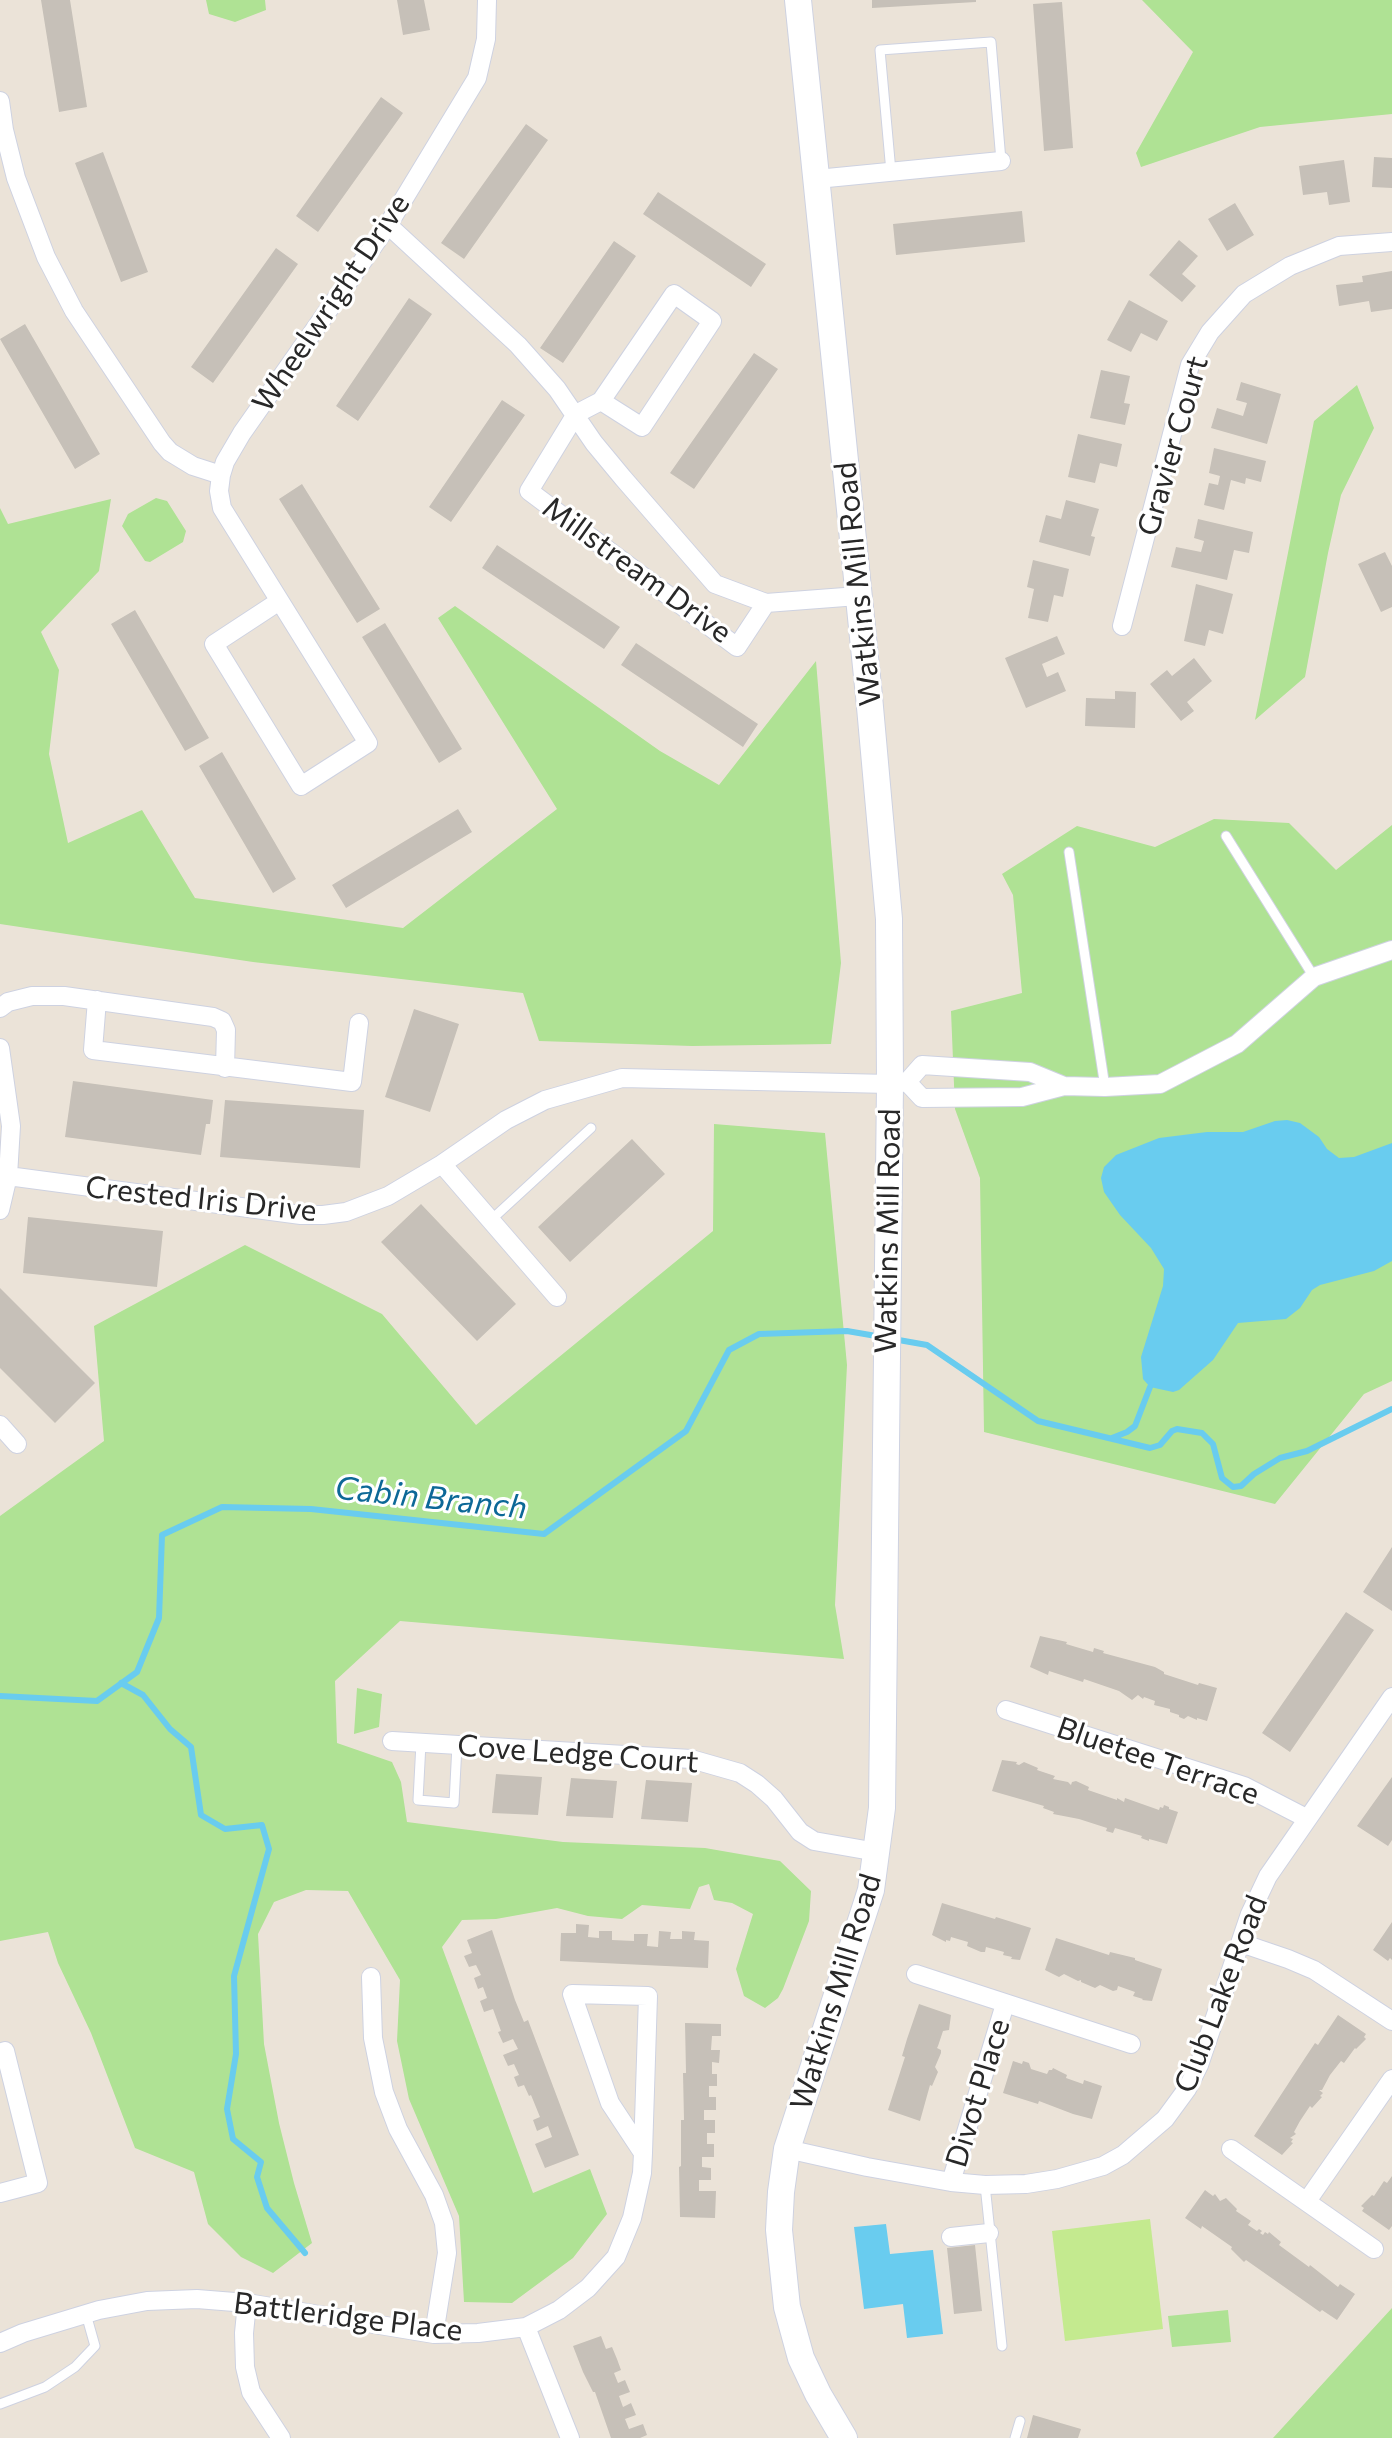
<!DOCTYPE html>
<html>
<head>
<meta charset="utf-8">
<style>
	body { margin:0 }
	canvas { display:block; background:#ebe3d8 }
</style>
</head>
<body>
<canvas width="1392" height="2438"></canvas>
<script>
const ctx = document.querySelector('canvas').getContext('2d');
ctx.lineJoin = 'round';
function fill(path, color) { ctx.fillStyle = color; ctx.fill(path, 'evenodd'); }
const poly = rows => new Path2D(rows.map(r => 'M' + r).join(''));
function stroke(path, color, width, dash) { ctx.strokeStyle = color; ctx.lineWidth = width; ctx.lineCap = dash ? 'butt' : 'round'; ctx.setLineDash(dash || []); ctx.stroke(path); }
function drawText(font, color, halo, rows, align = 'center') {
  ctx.font = font + ' Commissioner,sans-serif'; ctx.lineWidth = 6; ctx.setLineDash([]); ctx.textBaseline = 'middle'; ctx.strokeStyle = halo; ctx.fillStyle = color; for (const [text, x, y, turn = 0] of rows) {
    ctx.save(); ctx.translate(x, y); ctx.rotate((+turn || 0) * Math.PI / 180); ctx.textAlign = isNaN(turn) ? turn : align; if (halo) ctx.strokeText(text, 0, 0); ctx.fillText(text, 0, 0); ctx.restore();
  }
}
fill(poly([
	[206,0,265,0,266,10,235,22,209,14],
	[1142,0,1392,0,1392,114,1260,127,1141,167,1136,153,1193,52],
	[1357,385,1374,428,1341,495,1328,553,1305,677,1255,720,1314,421],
	[156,498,167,501,186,531,183,542,150,562,145,561,122,526,128,514],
	[111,499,99,571,41,632,59,670,49,754,68,843,142,810,195,898,403,928,557,809,438,618,455,606,660,751,719,785,816,661,841,963,831,1044,692,1046,539,1041,523,993,253,962,0,924,0,508,8,524],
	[1214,819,1289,823,1336,870,1392,825,1392,1381,1364,1394,1275,1504,984,1432,980,1178,955,1109,951,1011,1022,993,1013,895,1002,874,1077,826,1155,847],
	[714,1124,825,1133,847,1365,835,1605,844,1659,400,1621,335,1681,337,1743,392,1762,401,1782,407,1822,563,1842,705,1848,780,1861,811,1891,809,1921,783,1989,778,1998,765,2008,744,1996,736,1969,753,1914,732,1903,714,1900,709,1884,699,1887,690,1909,642,1905,622,1919,588,1916,557,1908,496,1919,462,1920,442,1947,533,2193,590,2169,607,2214,573,2258,512,2303,464,2302,459,2216,409,2099,397,2041,400,1980,348,1891,306,1890,274,1902,258,1934,264,2044,279,2123,294,2183,312,2243,273,2273,241,2257,208,2224,194,2172,135,2148,91,2033,58,1963,48,1932,0,1941,0,1516,104,1441,94,1326,245,1245,382,1314,476,1425,713,1231],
	[357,1688,382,1694,379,1727,354,1734],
	[1392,2308,1392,2438,1273,2438,1348,2356],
	[1228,2310,1231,2342,1172,2347,1168,2316]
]), '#afe294');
fill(poly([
	[1150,2219,1163,2329,1065,2341,1052,2231]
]), '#c4ea8f');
fill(poly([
	[1287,1120,1300,1123,1319,1137,1327,1149,1339,1158,1354,1157,1392,1143,1392,1261,1374,1271,1320,1285,1312,1290,1300,1308,1286,1319,1238,1323,1213,1360,1179,1390,1173,1392,1150,1387,1143,1379,1141,1357,1163,1286,1164,1269,1151,1248,1120,1215,1104,1192,1101,1178,1104,1167,1116,1155,1159,1138,1207,1132,1243,1132,1275,1121],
	[886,2224,890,2254,933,2250,943,2334,907,2338,903,2304,864,2309,854,2227]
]), '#69ccef');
stroke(poly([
	[893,1339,927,1345,1038,1421,1150,1448,1160,1445,1172,1431,1177,1429,1202,1433,1213,1444,1222,1478,1233,1487,1241,1486,1254,1474,1280,1458,1307,1451,1392,1409],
	[1112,1438,1127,1432,1135,1426,1150,1387],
	[121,1683,143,1695,170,1729,191,1747,201,1815,225,1829,262,1825,269,1849,234,1976,236,2054,227,2109,233,2139,261,2162,257,2177,267,2208,305,2253],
	[0,1696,97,1701,137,1672,159,1618,162,1535,222,1507,311,1509,544,1534,686,1431,729,1350,759,1334,847,1331,882,1337]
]), '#69ccef', 6);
fill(poly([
	[41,0,70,0,87,107,59,112],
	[397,0,424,0,430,30,403,35],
	[872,0,976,0,976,2,872,8],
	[1062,2,1073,148,1044,151,1033,4],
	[381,97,403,113,318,232,296,216],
	[526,124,548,140,464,259,441,243],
	[103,152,148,272,121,282,75,163],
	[1374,157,1392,158,1392,188,1372,187],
	[1344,160,1350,202,1329,205,1327,192,1303,195,1299,166],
	[658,192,766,264,751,287,643,214],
	[1235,203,1254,235,1227,251,1208,219],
	[1022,211,1025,242,896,255,893,224],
	[1179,240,1198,256,1182,274,1196,286,1182,302,1149,275],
	[614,241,636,256,563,363,540,348],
	[276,248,298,264,213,383,191,367],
	[1392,271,1392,309,1371,312,1369,301,1339,306,1336,285,1363,282,1362,276],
	[409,298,432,314,358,421,336,406],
	[1129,300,1168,321,1157,341,1141,333,1131,352,1107,340],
	[25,324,100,454,75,469,0,339],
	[754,353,778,369,694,489,670,473],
	[1101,370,1130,376,1124,403,1130,404,1125,425,1090,418],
	[1241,382,1281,394,1267,444,1211,428,1217,408,1243,416,1247,403,1236,400],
	[502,400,525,415,451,522,429,507],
	[1078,434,1122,444,1117,467,1100,463,1095,483,1068,477],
	[1214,448,1266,461,1261,482,1246,478,1245,484,1231,480,1224,510,1204,505,1209,483,1218,485,1220,476,1209,473],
	[302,484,380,609,357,623,279,499],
	[1066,500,1099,509,1091,536,1095,537,1090,556,1039,542,1046,515,1061,519],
	[1198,519,1253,532,1249,553,1234,550,1227,580,1171,567,1176,547,1201,552,1204,541,1194,538],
	[497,545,620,627,604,649,482,568],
	[1385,552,1392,566,1392,607,1381,612,1358,564],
	[1033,560,1069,569,1063,597,1054,595,1048,622,1028,618,1034,589,1027,587],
	[1196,584,1233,594,1223,634,1209,630,1205,646,1184,641],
	[135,610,209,738,185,751,111,624],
	[385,623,462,749,439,763,362,637],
	[1057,636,1065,654,1042,664,1047,677,1058,672,1066,691,1026,708,1005,658],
	[636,643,758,724,743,747,621,665],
	[1194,658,1212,681,1187,702,1194,711,1181,721,1150,684,1167,670,1172,676],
	[1115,691,1136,692,1135,728,1085,726,1086,698,1115,699],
	[222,752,296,879,273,893,199,766],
	[458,809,472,832,346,908,332,885],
	[414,1009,459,1024,430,1112,385,1097],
	[73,1081,213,1100,210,1124,206,1124,201,1155,65,1137],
	[225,1100,364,1110,360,1168,220,1157],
	[632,1139,665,1174,570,1262,538,1227],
	[421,1204,516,1304,477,1341,381,1242],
	[28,1217,163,1231,157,1287,23,1273],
	[0,1288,95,1383,55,1423,0,1368],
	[1392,1547,1392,1611,1363,1592],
	[1346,1612,1374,1630,1290,1752,1262,1733],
	[1040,1636,1067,1642,1066,1644,1093,1652,1094,1648,1104,1651,1103,1653,1155,1667,1164,1672,1164,1674,1198,1685,1199,1683,1217,1688,1207,1721,1197,1718,1197,1720,1188,1716,1184,1719,1179,1717,1179,1715,1170,1712,1170,1709,1154,1705,1155,1701,1144,1697,1143,1699,1138,1695,1132,1700,1119,1691,1084,1679,1083,1682,1049,1671,1048,1675,1030,1667],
	[1002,1760,1017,1762,1016,1764,1019,1765,1024,1762,1038,1768,1037,1770,1055,1776,1053,1779,1068,1782,1071,1785,1072,1782,1076,1781,1089,1787,1088,1790,1117,1800,1117,1798,1124,1802,1125,1798,1159,1810,1160,1807,1163,1808,1164,1805,1169,1807,1169,1809,1178,1812,1167,1844,1149,1839,1149,1841,1141,1838,1142,1836,1115,1828,1113,1833,1106,1831,1107,1828,1079,1819,1053,1814,1054,1812,1043,1808,1044,1806,1027,1801,992,1791],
	[496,1774,542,1777,538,1815,492,1813],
	[1392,1777,1392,1840,1388,1846,1357,1826],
	[571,1778,617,1781,613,1818,566,1816],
	[646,1780,692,1783,688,1822,641,1819],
	[942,1903,995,1919,996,1917,1031,1928,1020,1960,1011,1959,1012,1957,1003,1955,1004,1952,986,1947,985,1952,981,1952,967,1946,968,1942,951,1937,950,1941,946,1940,946,1942,932,1935],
	[1392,1922,1392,1960,1390,1958,1388,1961,1373,1950],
	[576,1924,589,1925,588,1937,599,1938,599,1931,612,1931,612,1940,634,1941,634,1934,648,1934,647,1946,658,1947,659,1931,671,1932,670,1939,682,1939,682,1931,695,1932,694,1940,709,1941,708,1968,560,1961,561,1933,576,1933],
	[492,1930,515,2000,524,2022,528,2020,579,2155,545,2168,535,2144,552,2137,548,2126,537,2131,533,2120,540,2117,531,2095,529,2096,524,2085,518,2087,514,2077,519,2075,514,2064,508,2066,503,2055,518,2049,513,2039,503,2043,498,2032,501,2031,493,2009,484,2012,480,2001,487,1998,483,1987,478,1989,474,1978,481,1975,476,1965,469,1967,464,1956,472,1953,467,1940],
	[1056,1938,1109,1955,1110,1952,1135,1958,1135,1960,1162,1969,1152,2001,1142,2000,1143,1999,1133,1996,1135,1992,1118,1986,1117,1990,1113,1991,1100,1985,1095,1988,1081,1982,1081,1980,1078,1981,1064,1974,1059,1977,1045,1970],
	[919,2004,951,2015,949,2030,943,2031,938,2046,937,2048,941,2050,941,2053,935,2067,938,2072,932,2086,930,2085,920,2121,888,2110,905,2057,902,2056,907,2039],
	[1338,2015,1366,2034,1364,2037,1366,2039,1356,2049,1355,2048,1344,2063,1341,2061,1330,2075,1322,2090,1319,2090,1323,2093,1320,2096,1322,2097,1312,2108,1310,2106,1300,2121,1294,2132,1296,2134,1290,2138,1293,2139,1291,2142,1293,2143,1282,2155,1254,2136,1305,2058,1315,2043,1318,2045],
	[685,2023,721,2024,721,2036,712,2036,711,2050,720,2050,719,2063,712,2062,712,2074,717,2074,717,2086,709,2086,709,2097,716,2097,716,2110,704,2110,704,2120,715,2120,715,2133,707,2133,707,2144,714,2144,714,2157,702,2157,702,2167,711,2168,711,2180,699,2180,699,2191,716,2191,715,2218,680,2217,679,2167,681,2166,681,2120,684,2120,683,2073,686,2073],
	[1013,2061,1022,2064,1023,2061,1029,2063,1031,2069,1047,2074,1049,2070,1052,2070,1053,2068,1067,2075,1066,2078,1083,2084,1084,2080,1102,2086,1092,2119,1073,2114,1039,2101,1038,2104,1003,2093],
	[1392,2176,1392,2226,1389,2230,1362,2211,1364,2208,1361,2206,1372,2195,1374,2196,1384,2181,1387,2183],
	[1205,2190,1213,2196,1215,2194,1220,2201,1226,2198,1237,2209,1236,2211,1251,2221,1248,2225,1257,2231,1259,2229,1262,2231,1260,2233,1263,2235,1265,2232,1268,2234,1269,2232,1281,2242,1279,2245,1309,2267,1310,2265,1338,2287,1340,2284,1355,2294,1337,2320,1322,2310,1320,2312,1246,2260,1244,2262,1231,2249,1232,2247,1202,2226,1201,2229,1185,2218],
	[975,2245,982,2311,954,2314,947,2248],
	[601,2336,606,2349,612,2347,617,2359,621,2370,614,2373,618,2383,625,2380,630,2392,619,2396,623,2407,631,2403,636,2415,625,2419,629,2429,643,2424,647,2435,640,2438,611,2438,595,2392,593,2392,583,2372,573,2346],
	[1033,2415,1081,2429,1078,2438,1027,2438]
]), '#c6c0b8');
const lane = poly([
	[891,172,880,50,991,42,1001,161],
	[1226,836,1314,977],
	[1069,852,1105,1087],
	[491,1220,591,1128],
	[421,1743,418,1800,454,1803,457,1745],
	[985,2185,1002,2346],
	[0,2404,45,2387,75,2367,95,2346,86,2314],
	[1015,2438,1020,2421]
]);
const street = poly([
	[0,101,4,130,16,178,46,257,74,311,162,443,170,452,193,466,221,475],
	[817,179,1001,161],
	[388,225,518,345,557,389,594,443,623,478,715,584,766,603,858,596],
	[601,401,642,427,712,321,674,294,601,401,576,414,529,491,737,647,766,603],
	[278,602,214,644,301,786,368,743,222,508,219,491,221,475,225,462,242,433,388,225,477,78,486,39,487,0],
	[1122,626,1190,365,1210,332,1244,294,1290,266,1339,246,1392,242],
	[97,1000,93,1050,352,1082,359,1023],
	[0,1008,8,1002,32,996,64,996,213,1017,222,1021,226,1030,225,1068],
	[0,1048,11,1126,8,1176,0,1210],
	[1064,1086,1105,1087,1160,1084,1237,1044,1314,977,1392,950],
	[442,1164,557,1297],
	[8,1176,301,1215,323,1215,346,1212,388,1196,442,1164,506,1120,545,1100,622,1078,890,1084,907,1082,922,1065,1030,1072,1064,1086,1022,1097,922,1098,907,1082],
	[0,1425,17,1444],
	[1006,1710,1244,1786,1306,1818],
	[392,1741,691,1759,740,1773,757,1784,774,1799,800,1832,814,1841,877,1852],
	[1241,1943,1288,1959,1314,1970,1392,2021],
	[916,1974,1131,2044],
	[371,1977,373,2038,384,2092,398,2129,434,2195,444,2223,447,2253,434,2334],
	[0,2053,5,2051,38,2183,0,2193],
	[787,2149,867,2167,951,2182,985,2185,1026,2184,1057,2179,1103,2166,1123,2155,1165,2119,1187,2089,1199,2065,1250,1914,1268,1876,1392,1697],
	[1231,2149,1374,2249],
	[951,2182,1005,2004],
	[1307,2201,1392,2079],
	[951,2237,989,2233],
	[247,2303,244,2333,245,2367,251,2392,281,2438],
	[526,2327,570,2438],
	[0,2343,23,2333,99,2310,147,2301,197,2299,247,2303,434,2334,478,2333,526,2327,559,2310,588,2288,616,2257,632,2218,642,2173,643,2153,648,1996,572,1994,610,2103,643,2153]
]);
const secondary = poly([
	[798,0,869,696,889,919,890,1084,882,1808,871,1890,787,2149,781,2192,779,2230,787,2307,801,2358,818,2394,844,2438]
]);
stroke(lane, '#ced2e1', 11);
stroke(street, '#ced2e1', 20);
stroke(secondary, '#ced2e1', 28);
stroke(lane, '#fff', 9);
stroke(street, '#fff', 18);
stroke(secondary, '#fff', 26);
drawText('30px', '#282828', '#fff', [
	["Wheelwright Drive",331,303,-56],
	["Gravier Court",1173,446,-74],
	["Millstream Drive",637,570,36],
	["Watkins Mill Road",858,584,-96],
	["Crested Iris Drive",201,1199,6],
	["Watkins Mill Road",888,1231,-89],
	["Cove Ledge Court",578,1754,4],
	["Bluetee Terrace",1158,1761,19],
	["Watkins Mill Road",836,1992,-73],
	["Club Lake Road",1221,1994,-69],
	["Divot Place",978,2093,-73],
	["Battleridge Place",348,2317,7]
]);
drawText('italic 32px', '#0c6897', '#fff', [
	["Cabin Branch",431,1498,6]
]);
</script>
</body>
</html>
